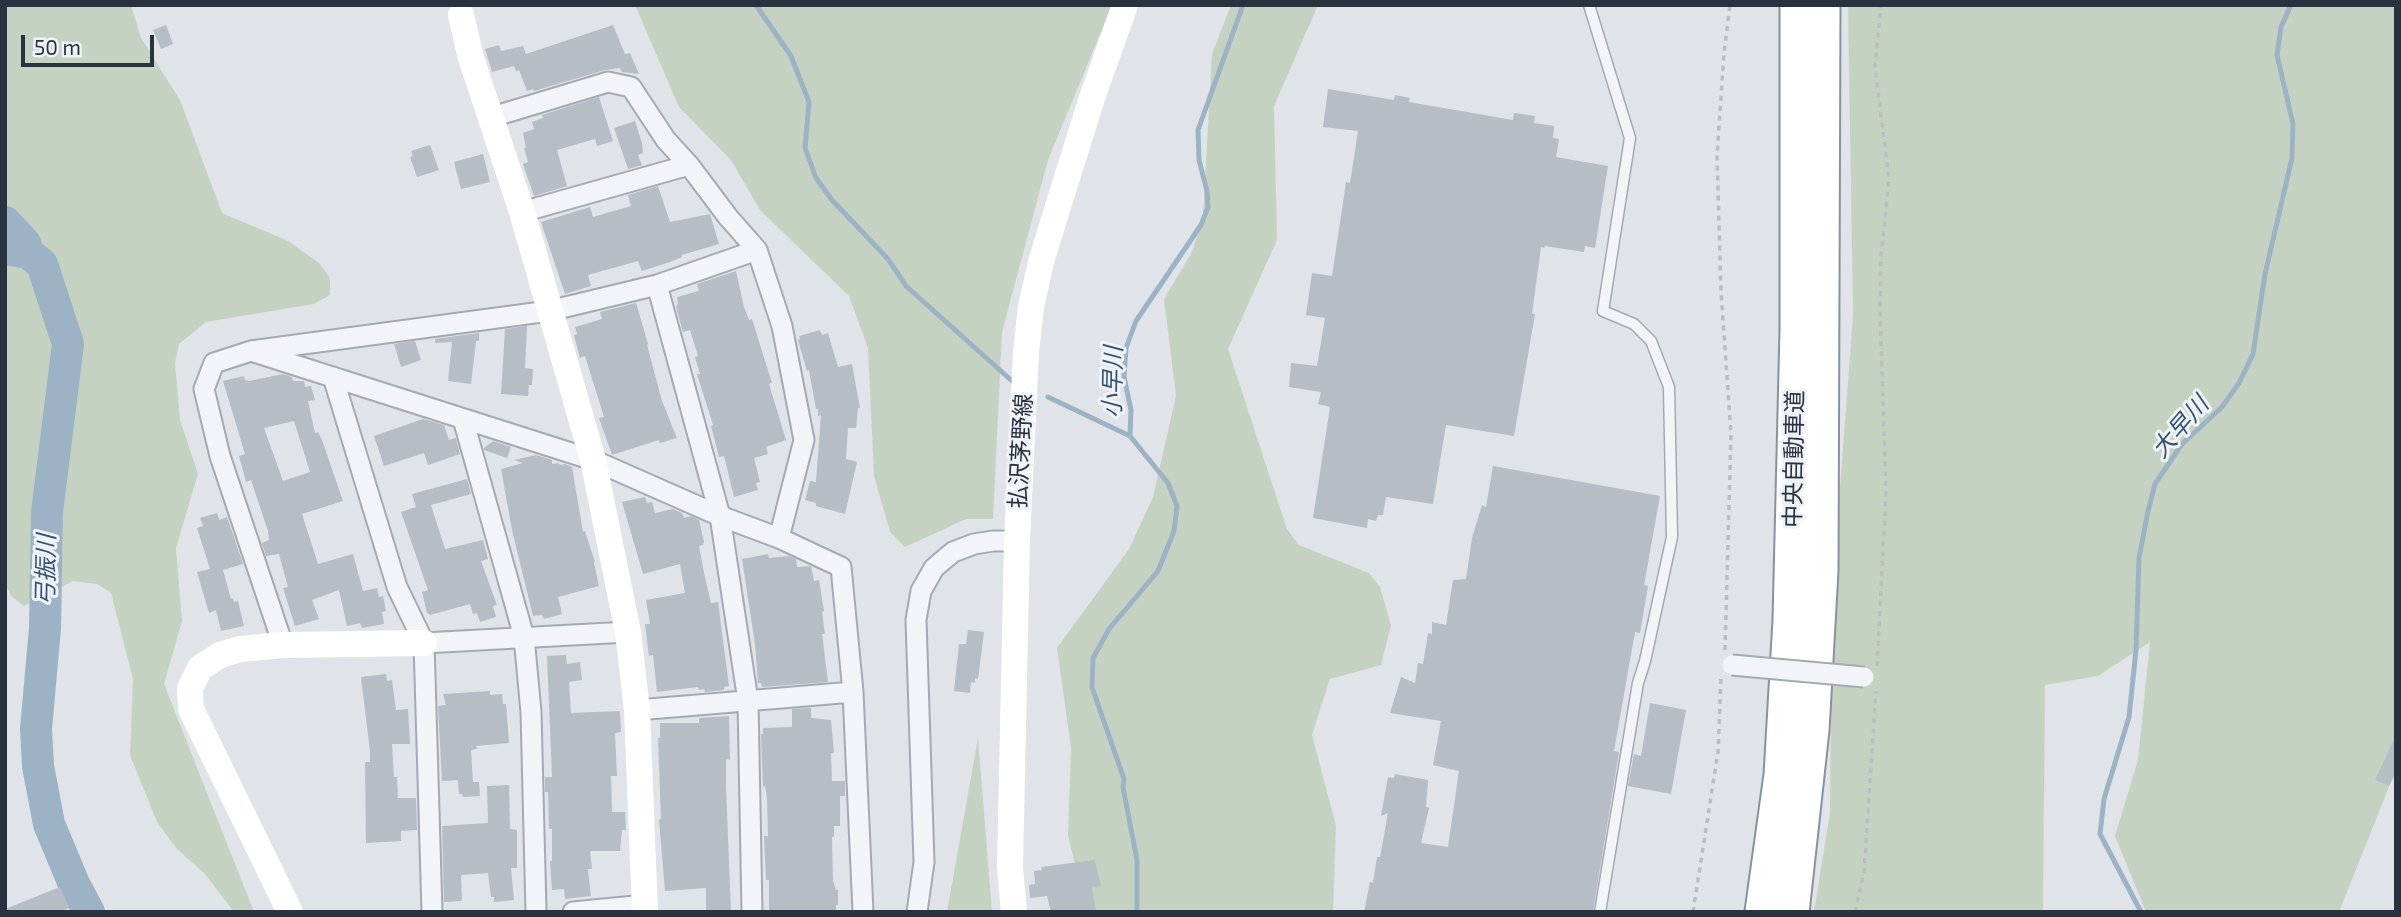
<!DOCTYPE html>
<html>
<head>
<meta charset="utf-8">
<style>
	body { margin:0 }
	#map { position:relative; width:2401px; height:917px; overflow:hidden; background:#e0e3e8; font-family:"Exo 2",sans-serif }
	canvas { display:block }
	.frame { position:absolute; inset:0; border:7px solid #29323f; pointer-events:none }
	.scale { position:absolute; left:21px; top:35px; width:133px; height:32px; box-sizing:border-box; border:4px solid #29323f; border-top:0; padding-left:9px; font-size:21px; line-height:24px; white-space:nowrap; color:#29323f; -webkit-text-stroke:5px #eff2f6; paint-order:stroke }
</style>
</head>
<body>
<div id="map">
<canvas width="2401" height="917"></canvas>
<div class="frame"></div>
<div class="scale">50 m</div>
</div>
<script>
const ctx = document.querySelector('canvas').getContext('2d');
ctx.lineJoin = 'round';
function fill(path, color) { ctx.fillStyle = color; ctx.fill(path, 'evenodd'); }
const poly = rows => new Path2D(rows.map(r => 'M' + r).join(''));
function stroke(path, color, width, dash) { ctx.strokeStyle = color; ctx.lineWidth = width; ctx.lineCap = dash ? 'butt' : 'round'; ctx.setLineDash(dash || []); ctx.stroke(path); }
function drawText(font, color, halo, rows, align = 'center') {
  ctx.font = font + ' "Exo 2","Noto Sans JP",sans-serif'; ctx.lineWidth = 6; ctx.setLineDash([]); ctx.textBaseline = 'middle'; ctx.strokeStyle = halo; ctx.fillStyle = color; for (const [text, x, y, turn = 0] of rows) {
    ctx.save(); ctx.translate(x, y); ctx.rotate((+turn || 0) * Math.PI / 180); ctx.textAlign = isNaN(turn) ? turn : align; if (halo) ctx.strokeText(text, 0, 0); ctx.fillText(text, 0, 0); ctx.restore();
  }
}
fill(poly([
	[5,5,131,5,141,38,180,100,222,213,288,241,319,263,330,278,330,295,314,304,206,322,179,344,175,363,180,420,198,474,176,548,182,621,164,684,254,912,234,912,204,873,177,849,157,822,130,755,133,679,111,593,97,584,73,581,24,606,11,596,5,583],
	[635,5,1112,5,1048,160,1002,332,993,519,966,519,905,547,890,532,874,476,868,348,849,296,760,210,731,160,679,107],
	[1231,5,1318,5,1274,106,1277,240,1228,349,1287,529,1299,545,1369,573,1380,587,1391,625,1381,665,1330,679,1312,735,1336,826,1333,912,1087,912,1068,836,1071,748,1057,648,1129,549,1153,497,1176,396,1164,299,1192,252,1203,217,1212,54],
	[1848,5,2396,5,2396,769,2339,912,2146,912,2115,836,2138,760,2150,642,2098,676,2045,685,2043,912,1814,912,1830,813,1832,594,1853,315],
	[978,738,992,912,947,912]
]), '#c6d2c1');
stroke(poly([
	[756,5,791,56,809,102,805,148,816,178,832,200,888,259,906,286,1012,381],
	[1048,397,1130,436],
	[1137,912,1137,860,1123,787,1124,779,1092,687,1093,658,1109,629,1158,571,1174,531,1177,506,1168,483,1130,436,1131,410,1124,377,1126,348,1136,321,1201,225,1208,207,1207,191,1199,160,1198,130,1243,5],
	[2141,912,2100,834,2104,799,2129,717,2136,650,2139,558,2148,511,2155,484,2182,444,2222,407,2239,383,2253,354,2265,274,2292,158,2293,124,2277,55,2281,27,2291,5]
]), '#9cb3c6', 5);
stroke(poly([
	[5,222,25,243,28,253],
	[5,249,28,253,42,264,68,344,47,512,45,628,36,729,38,766,49,824,74,884,89,912]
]), '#9cb3c6', 32);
fill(poly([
	[166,25,173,44,161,49,153,30],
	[613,25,625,54,630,53,639,74,622,72,620,68,605,70,534,91,533,89,527,91,519,70,516,71,514,66,492,72,485,49,499,45,501,51,523,46,526,54],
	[1328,89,1394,100,1395,95,1410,98,1409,102,1513,120,1514,113,1535,116,1534,123,1554,126,1553,138,1559,139,1556,157,1608,166,1595,248,1585,246,1584,252,1545,246,1544,248,1541,247,1532,314,1535,314,1514,436,1446,425,1433,504,1386,497,1383,515,1378,515,1376,521,1368,519,1367,528,1313,518,1330,407,1318,404,1321,392,1289,387,1291,363,1317,366,1325,318,1306,315,1312,273,1332,276,1346,182,1350,183,1358,131,1323,127],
	[599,97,613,141,597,146,595,139,557,150,567,186,534,196,523,164,528,162,524,148,526,148,523,133,534,129,532,122,543,118,542,115],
	[635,121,642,143,643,153,638,155,642,165,628,169,614,128],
	[430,145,439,170,417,177,410,157,413,156,411,151],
	[483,154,490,182,461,189,454,162],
	[658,186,670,222,710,214,719,244,682,255,682,257,670,262,642,271,638,261,588,275,591,286,565,294,541,222,590,207,593,217,631,206,628,195],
	[736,271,744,307,749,320,752,319,772,383,769,384,786,440,766,447,768,454,754,458,760,482,756,483,758,490,734,497,724,456,719,457,711,426,713,425,697,374,700,374,695,357,698,356,690,330,683,332,676,307,678,304,677,297,699,291,697,284],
	[636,303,648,344,647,345,662,401,677,438,660,443,659,440,612,455,599,418,604,417,585,356,580,358,574,335,577,334,575,327,602,319,600,312],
	[527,326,525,368,533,369,532,385,529,385,528,396,501,394,505,329],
	[820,330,822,335,828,333,838,367,852,364,860,408,858,408,856,428,848,428,846,459,857,462,845,514,816,506,816,503,805,500,810,481,816,482,821,415,818,416,818,409,816,409,809,370,807,371,798,340,800,339,799,336],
	[479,333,479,341,476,341,471,384,448,381,452,342,435,343,435,339],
	[415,341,421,360,401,367,394,344],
	[283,374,292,377,293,381,304,381,305,387,311,386,315,400,308,401,315,433,318,432,322,440,343,501,302,514,318,564,353,554,363,591,377,588,379,597,383,596,386,611,382,612,384,624,362,628,360,623,347,626,339,590,312,600,319,619,295,626,283,588,288,587,279,554,266,556,262,543,269,540,268,531,251,480,246,482,239,456,245,454,223,381,244,376,245,380,249,381],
	[294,421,310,472,283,481,264,428],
	[423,419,444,425,449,440,456,438,460,454,428,465,424,453,384,466,374,436],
	[493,441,511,447,507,458,484,450,484,448],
	[536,455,552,460,552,464,559,463,560,465,565,464,572,467,583,532,585,531,595,562,594,563,599,586,558,597,562,614,544,619,542,615,533,616,512,530,501,469,523,463,514,460],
	[1493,466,1660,496,1644,585,1648,586,1640,633,1635,632,1614,751,1619,752,1593,912,1364,912,1370,882,1373,883,1377,857,1380,857,1388,813,1381,816,1388,777,1394,778,1395,774,1428,780,1426,807,1429,808,1421,843,1448,847,1459,771,1433,765,1441,721,1390,713,1401,677,1415,683,1418,663,1423,664,1428,633,1432,634,1432,622,1446,625,1453,580,1466,579,1472,538,1482,505,1486,507],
	[467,479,471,494,431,505,445,549,483,540,488,559,481,561,497,605,493,606,496,617,480,622,477,613,473,614,470,604,430,615,427,613,422,592,428,590,401,512,416,507,412,494],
	[645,497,647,503,652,502,655,513,673,509,682,513,684,518,691,516,699,520,704,542,703,545,699,546,704,573,711,603,718,602,729,686,724,687,724,690,705,692,704,689,699,690,698,687,657,692,653,655,649,656,645,624,650,624,646,600,685,593,680,564,643,574,622,502],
	[217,513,219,520,227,517,243,564,223,570,231,599,233,598,234,602,238,601,244,626,221,631,216,610,209,613,197,572,210,569,197,528,203,526,200,518],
	[768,554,769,558,789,556,796,559,797,567,811,566,814,581,819,580,824,611,822,612,825,634,822,634,828,682,762,687,761,683,758,683,755,644,742,559],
	[968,630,984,632,978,679,975,678,975,683,971,682,970,693,954,691,959,644,966,644],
	[566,655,567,664,580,662,582,680,569,682,571,713,620,711,621,732,615,733,617,776,611,776,612,812,625,812,626,830,622,830,620,851,590,851,592,869,588,869,591,896,565,899,564,889,552,890,550,861,552,861,552,829,549,829,548,792,545,792,545,777,552,777,547,656],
	[386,674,387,681,392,680,396,710,408,709,410,744,392,744,394,777,397,777,398,798,416,798,417,830,401,831,401,841,366,843,365,762,370,762,370,751,361,677],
	[490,691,490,695,502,694,503,704,506,704,509,743,476,746,477,749,471,750,473,782,479,782,480,796,463,797,462,794,459,794,458,780,442,781,438,706,446,705,443,694],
	[1650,703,1686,710,1671,794,1628,786,1634,754,1641,756],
	[811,708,811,718,831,720,834,753,831,753,832,781,845,781,845,796,840,796,840,826,834,826,834,837,832,837,833,881,836,890,838,890,838,905,836,905,836,912,769,912,769,880,766,880,764,836,768,836,767,798,765,786,763,787,761,734,763,734,763,728,792,727,792,709],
	[729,716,730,760,726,759,726,788,731,912,706,912,706,888,665,891,659,820,661,819,658,738,660,738,660,723,699,723,699,718],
	[2396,735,2396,772,2389,786,2375,780],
	[509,785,510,829,517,830,517,868,511,868,514,900,494,902,494,897,491,897,488,873,461,875,462,901,444,902,442,826,488,823,487,786],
	[1095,860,1101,886,1092,887,1096,911,1051,912,1047,896,1030,898,1029,885,1035,884,1034,871,1042,870,1041,867],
	[60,887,69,908,61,912,5,912,5,909]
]), '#b7bdc5');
const lane = poly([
	[1589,5,1630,138,1603,311,1634,324,1651,341,1669,387,1672,537,1645,661,1638,683,1600,912]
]);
const street = poly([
	[492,117,608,82,631,87,666,140,689,165,728,217,757,250,782,326,804,440,779,538],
	[522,212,689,165],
	[657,285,720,516,748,701,752,912],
	[251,351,593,460,720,516,779,538,841,567,853,692,863,912],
	[333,377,397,587,424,643,432,912],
	[463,419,524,637,531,712,536,912],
	[424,643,628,632],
	[283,645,220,456,204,389,214,363,251,351,549,311,657,285,757,250],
	[637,710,853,692],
	[573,912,645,905],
	[917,912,924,862,916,620,921,591,934,568,953,552,974,544,993,541,1017,541]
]);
const highway = poly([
	[1762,912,1781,775,1790,620,1797,330,1797,5],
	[1792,912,1812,730,1821,571,1823,5]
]);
stroke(lane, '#a5aab2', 13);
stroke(street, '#a5aab2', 23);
stroke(highway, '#88929e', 37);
stroke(poly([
	[1725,650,1731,434,1721,291,1717,156,1724,53,1730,5],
	[1877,666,1886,494,1880,308,1881,256,1889,180,1875,66,1881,5],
	[1693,912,1718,752,1721,678],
	[1855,912,1864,872,1876,691]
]), '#babec3', 3.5, [5, 5]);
stroke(lane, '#f2f4f7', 10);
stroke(street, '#f2f4f7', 19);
stroke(poly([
	[461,15,471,58,522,212,593,460,628,632,637,710,645,912],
	[290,912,191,709,190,688,200,668,220,655,240,649,283,645,424,643],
	[1014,912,1010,867,1017,541,1026,352,1031,307,1041,262,1060,200,1092,98,1125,5]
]), '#fff', 26);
stroke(highway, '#fff', 33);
const streetBridge = poly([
	[1732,665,1864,677]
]);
stroke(streetBridge, '#a5aab2', 23, []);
stroke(streetBridge, '#f2f4f7', 19);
drawText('23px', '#29323f', '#eff2f6', [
	["払沢茅野線",1021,451,-87],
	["中央自動車道",1794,459,-89]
]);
drawText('italic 24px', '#355370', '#eff2f6', [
	["小早川",1113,382,-89],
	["大早川",2180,427,-49],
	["弓振川",46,570,-89]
]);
</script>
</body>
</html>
